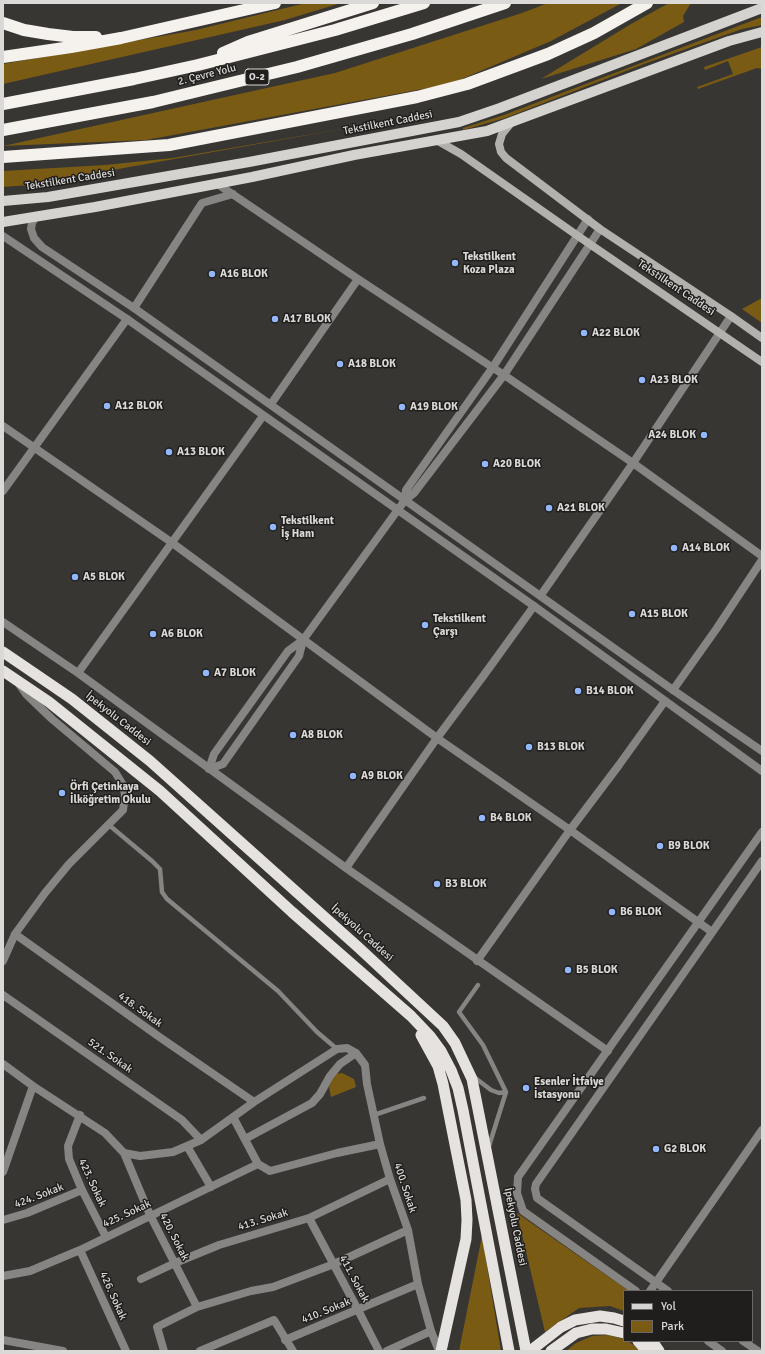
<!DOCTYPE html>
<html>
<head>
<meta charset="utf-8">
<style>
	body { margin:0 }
	#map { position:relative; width:765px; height:1354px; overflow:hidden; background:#383633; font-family:Signika,sans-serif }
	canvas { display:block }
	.frame { position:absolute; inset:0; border:4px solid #dad9d7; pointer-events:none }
	.legend { position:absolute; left:623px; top:1290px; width:130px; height:52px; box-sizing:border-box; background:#1f1e1c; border:1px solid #6a6967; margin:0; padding:5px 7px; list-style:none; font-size:12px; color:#dad9d7 }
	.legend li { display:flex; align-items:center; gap:8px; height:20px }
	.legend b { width:20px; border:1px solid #6a6967 }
</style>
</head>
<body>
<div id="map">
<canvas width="765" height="1354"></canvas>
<div class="frame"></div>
<ul class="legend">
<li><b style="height:5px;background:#d5d3d0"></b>Yol</li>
<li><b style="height:11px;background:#7a5b14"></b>Park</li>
</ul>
</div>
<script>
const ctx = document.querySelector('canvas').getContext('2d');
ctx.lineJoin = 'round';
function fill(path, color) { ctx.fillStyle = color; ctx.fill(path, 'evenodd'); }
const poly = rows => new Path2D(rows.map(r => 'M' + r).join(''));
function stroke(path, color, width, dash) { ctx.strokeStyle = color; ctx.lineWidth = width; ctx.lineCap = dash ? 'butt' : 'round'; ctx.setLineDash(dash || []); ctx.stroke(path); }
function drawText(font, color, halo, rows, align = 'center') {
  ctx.font = font + ' Signika,sans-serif'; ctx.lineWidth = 3; ctx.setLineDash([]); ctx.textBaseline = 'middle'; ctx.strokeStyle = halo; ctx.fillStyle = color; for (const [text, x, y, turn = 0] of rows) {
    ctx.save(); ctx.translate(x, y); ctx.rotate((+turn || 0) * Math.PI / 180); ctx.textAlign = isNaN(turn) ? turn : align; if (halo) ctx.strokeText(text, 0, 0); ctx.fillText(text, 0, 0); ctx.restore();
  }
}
fill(poly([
	[306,3,341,3,285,20,3,84,3,64,196,30],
	[548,3,622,3,551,41,450,84,146,140,3,146,335,73,522,13],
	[669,3,691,3,683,16,684,22,636,49,541,79,631,24],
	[762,17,762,25,742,29,644,64,505,118,463,130,463,128,504,115],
	[762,47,762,69,757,68,698,89,697,87,733,74,728,61,705,70,704,67],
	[353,127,29,185,3,187,3,171,105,165,173,158],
	[762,298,762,323,742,309],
	[342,1073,354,1079,356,1087,331,1097,329,1087,335,1074],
	[517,1213,629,1291,624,1291,624,1311,610,1306,579,1308,545,1332],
	[482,1236,501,1351,459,1351],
	[608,1335,624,1339,624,1341,628,1341,641,1351,566,1351,576,1343,592,1336]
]), '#7a5b14');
stroke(poly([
	[109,825,152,861,160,869,162,892,167,899,278,991,317,1032,337,1049],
	[478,985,459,1012,483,1045,506,1092],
	[474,1077,491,1090,499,1093,506,1092,489,1146],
	[374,1115,424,1098]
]), '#868583', 4.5);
stroke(poly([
	[216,183,358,279,504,375,633,463,762,556],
	[134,308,202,203,233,194],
	[271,404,358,279],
	[3,426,171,542,437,738,570,830,712,932],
	[3,491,127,319],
	[541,595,633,463,731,316],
	[3,622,78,673,346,868,608,1051],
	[78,673,263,416],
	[673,690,717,628,762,560],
	[346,868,437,738,484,675,534,606],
	[15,934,158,1036,254,1102],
	[3,961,15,934,45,893,69,864,123,810,125,795,123,785,115,772,52,719,26,694,19,684],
	[477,961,570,830,619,765,665,701],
	[3,995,182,1120,201,1140],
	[3,1064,33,1086,105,1133,124,1153,140,1156,173,1152,201,1140,254,1102,337,1049,347,1048,356,1053,365,1065,367,1084,380,1144,390,1179,408,1230,418,1284,431,1331,439,1351],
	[80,1115,68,1146,69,1159,82,1190,106,1237],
	[233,1117,258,1164,270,1171,337,1153,380,1144],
	[245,1139,312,1103,320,1094,330,1076,340,1064,356,1053],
	[187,1146,211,1187],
	[124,1153,150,1215,197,1307],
	[3,1172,33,1086],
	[309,1218,358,1310,379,1351],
	[3,1220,27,1213,82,1190],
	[80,1250,126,1351],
	[3,1276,30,1271,80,1250,258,1164],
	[141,1279,175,1263,219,1245,309,1218,390,1179],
	[650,1291,762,1130],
	[3,1340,63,1351],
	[285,1340,418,1284],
	[164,1351,157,1327,197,1307,251,1291,273,1287,334,1264,408,1230],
	[200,1351,274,1320,293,1351],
	[387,1351,431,1331]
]), '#868583', 8);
stroke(poly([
	[36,216,32,223,31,229,34,238,42,247,134,308,673,690,762,751],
	[3,236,127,319,534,606,762,771],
	[405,500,406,490,493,367,588,219],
	[209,769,214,754,288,651,303,640,405,500,414,493,504,375,600,229],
	[209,769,223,764,299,656,303,640],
	[636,1291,523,1211,517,1193,518,1177,762,832],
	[668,1291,537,1198,535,1189,536,1184,762,861],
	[708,1341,722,1351],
	[743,1341,758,1351]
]), '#868583', 8);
stroke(poly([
	[511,123,502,134,499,144,501,152,506,158,600,229,731,316,762,338],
	[438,141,461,154,578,236,762,362]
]), '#b3b1ae', 8);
stroke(poly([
	[3,201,48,197,249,162,459,122,500,108,762,8],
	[3,222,95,207,252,177,354,155,487,131,729,41,762,32]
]), '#d5d3d0', 10);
stroke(poly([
	[3,652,72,699,150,761,358,947,443,1026,455,1043,472,1079,526,1351],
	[3,671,49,702,160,791,292,912,411,1016,430,1036,441,1051,451,1070,458,1088,463,1110,509,1351],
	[421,1035,438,1066,443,1084,466,1200,467,1220,466,1239,441,1351],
	[638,1341,647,1351],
	[652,1341,659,1351],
	[530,1351,561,1327,575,1320,600,1316,614,1318,624,1321],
	[551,1351,576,1333,592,1329,606,1329,624,1333]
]), '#e5e2df', 11);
stroke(poly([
	[3,23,24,30,48,34,73,37,96,37],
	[223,53,248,42,373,3],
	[3,57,71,47,121,38,275,3],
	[3,104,134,79,198,65,335,30,424,3],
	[3,130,153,102,297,67,412,34,505,3],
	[3,157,169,145,417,97,467,84,548,54,594,33,647,3]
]), '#f5f2ee', 12);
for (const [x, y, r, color] of [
	[455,263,4,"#92b7fd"],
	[212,274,4,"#92b7fd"],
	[275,319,4,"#92b7fd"],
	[584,333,4,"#92b7fd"],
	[340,364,4,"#92b7fd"],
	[642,380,4,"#92b7fd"],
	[107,406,4,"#92b7fd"],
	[402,407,4,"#92b7fd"],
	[704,435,4,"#92b7fd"],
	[169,452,4,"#92b7fd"],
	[485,464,4,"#92b7fd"],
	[549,508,4,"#92b7fd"],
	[273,527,4,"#92b7fd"],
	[674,548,4,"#92b7fd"],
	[75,577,4,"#92b7fd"],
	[632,614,4,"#92b7fd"],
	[425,625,4,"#92b7fd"],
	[153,634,4,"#92b7fd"],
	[206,673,4,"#92b7fd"],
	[578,691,4,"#92b7fd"],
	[293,735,4,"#92b7fd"],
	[529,747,4,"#92b7fd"],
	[353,776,4,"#92b7fd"],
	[62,793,4,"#92b7fd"],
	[482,818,4,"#92b7fd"],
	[660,846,4,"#92b7fd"],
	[437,884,4,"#92b7fd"],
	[612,912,4,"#92b7fd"],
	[568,970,4,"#92b7fd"],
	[526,1088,4,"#92b7fd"],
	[656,1149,4,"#92b7fd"]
]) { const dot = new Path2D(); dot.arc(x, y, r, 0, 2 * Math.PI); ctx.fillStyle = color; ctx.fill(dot); stroke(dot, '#1f1e1c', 1.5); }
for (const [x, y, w] of [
	[257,77,24]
]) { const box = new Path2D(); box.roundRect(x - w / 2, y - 8, w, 16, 3); ctx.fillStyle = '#1f1e1c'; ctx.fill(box); stroke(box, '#dad9d7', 1); }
drawText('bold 10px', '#dad9d7', null, [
	["O-2",257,77]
]);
drawText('11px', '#dad9d7', '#1f1e1c', [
	["2. Çevre Yolu",207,75,-14],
	["Tekstilkent Caddesi",388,123,-11],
	["Tekstilkent Caddesi",70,180,-9],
	["Tekstilkent Caddesi",676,288,34],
	["İpekyolu Caddesi",118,719,38],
	["İpekyolu Caddesi",362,933,42],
	["418. Sokak",140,1010,36],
	["521. Sokak",110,1056,35],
	["423. Sokak",92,1183,65],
	["400. Sokak",405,1188,72],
	["424. Sokak",39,1196,-21],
	["425. Sokak",127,1214,-25],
	["413. Sokak",263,1220,-17],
	["İpekyolu Caddesi",515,1227,79],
	["420. Sokak",174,1237,63],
	["411. Sokak",354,1279,62],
	["426. Sokak",113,1296,66],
	["410. Sokak",326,1311,-22]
]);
drawText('bold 11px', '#dad9d7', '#1f1e1c', [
	["Tekstilkent",463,257],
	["Koza Plaza",463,270],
	["A16 BLOK",220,274],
	["A17 BLOK",283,319],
	["A22 BLOK",592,333],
	["A18 BLOK",348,364],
	["A23 BLOK",650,380],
	["A12 BLOK",115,406],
	["A19 BLOK",410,407],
	["A24 BLOK",696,435,"right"],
	["A13 BLOK",177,452],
	["A20 BLOK",493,464],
	["A21 BLOK",557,508],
	["Tekstilkent",281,521],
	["İş Hanı",281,534],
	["A14 BLOK",682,548],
	["A5 BLOK",83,577],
	["A15 BLOK",640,614],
	["Tekstilkent",433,619],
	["Çarşı",433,632],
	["A6 BLOK",161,634],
	["A7 BLOK",214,673],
	["B14 BLOK",586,691],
	["A8 BLOK",301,735],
	["B13 BLOK",537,747],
	["A9 BLOK",361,776],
	["Örfi Çetinkaya",70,787],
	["İlköğretim Okulu",70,800],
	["B4 BLOK",490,818],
	["B9 BLOK",668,846],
	["B3 BLOK",445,884],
	["B6 BLOK",620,912],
	["B5 BLOK",576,970],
	["Esenler İtfaiye",534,1082],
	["İstasyonu",534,1095],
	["G2 BLOK",664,1149]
], 'left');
</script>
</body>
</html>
